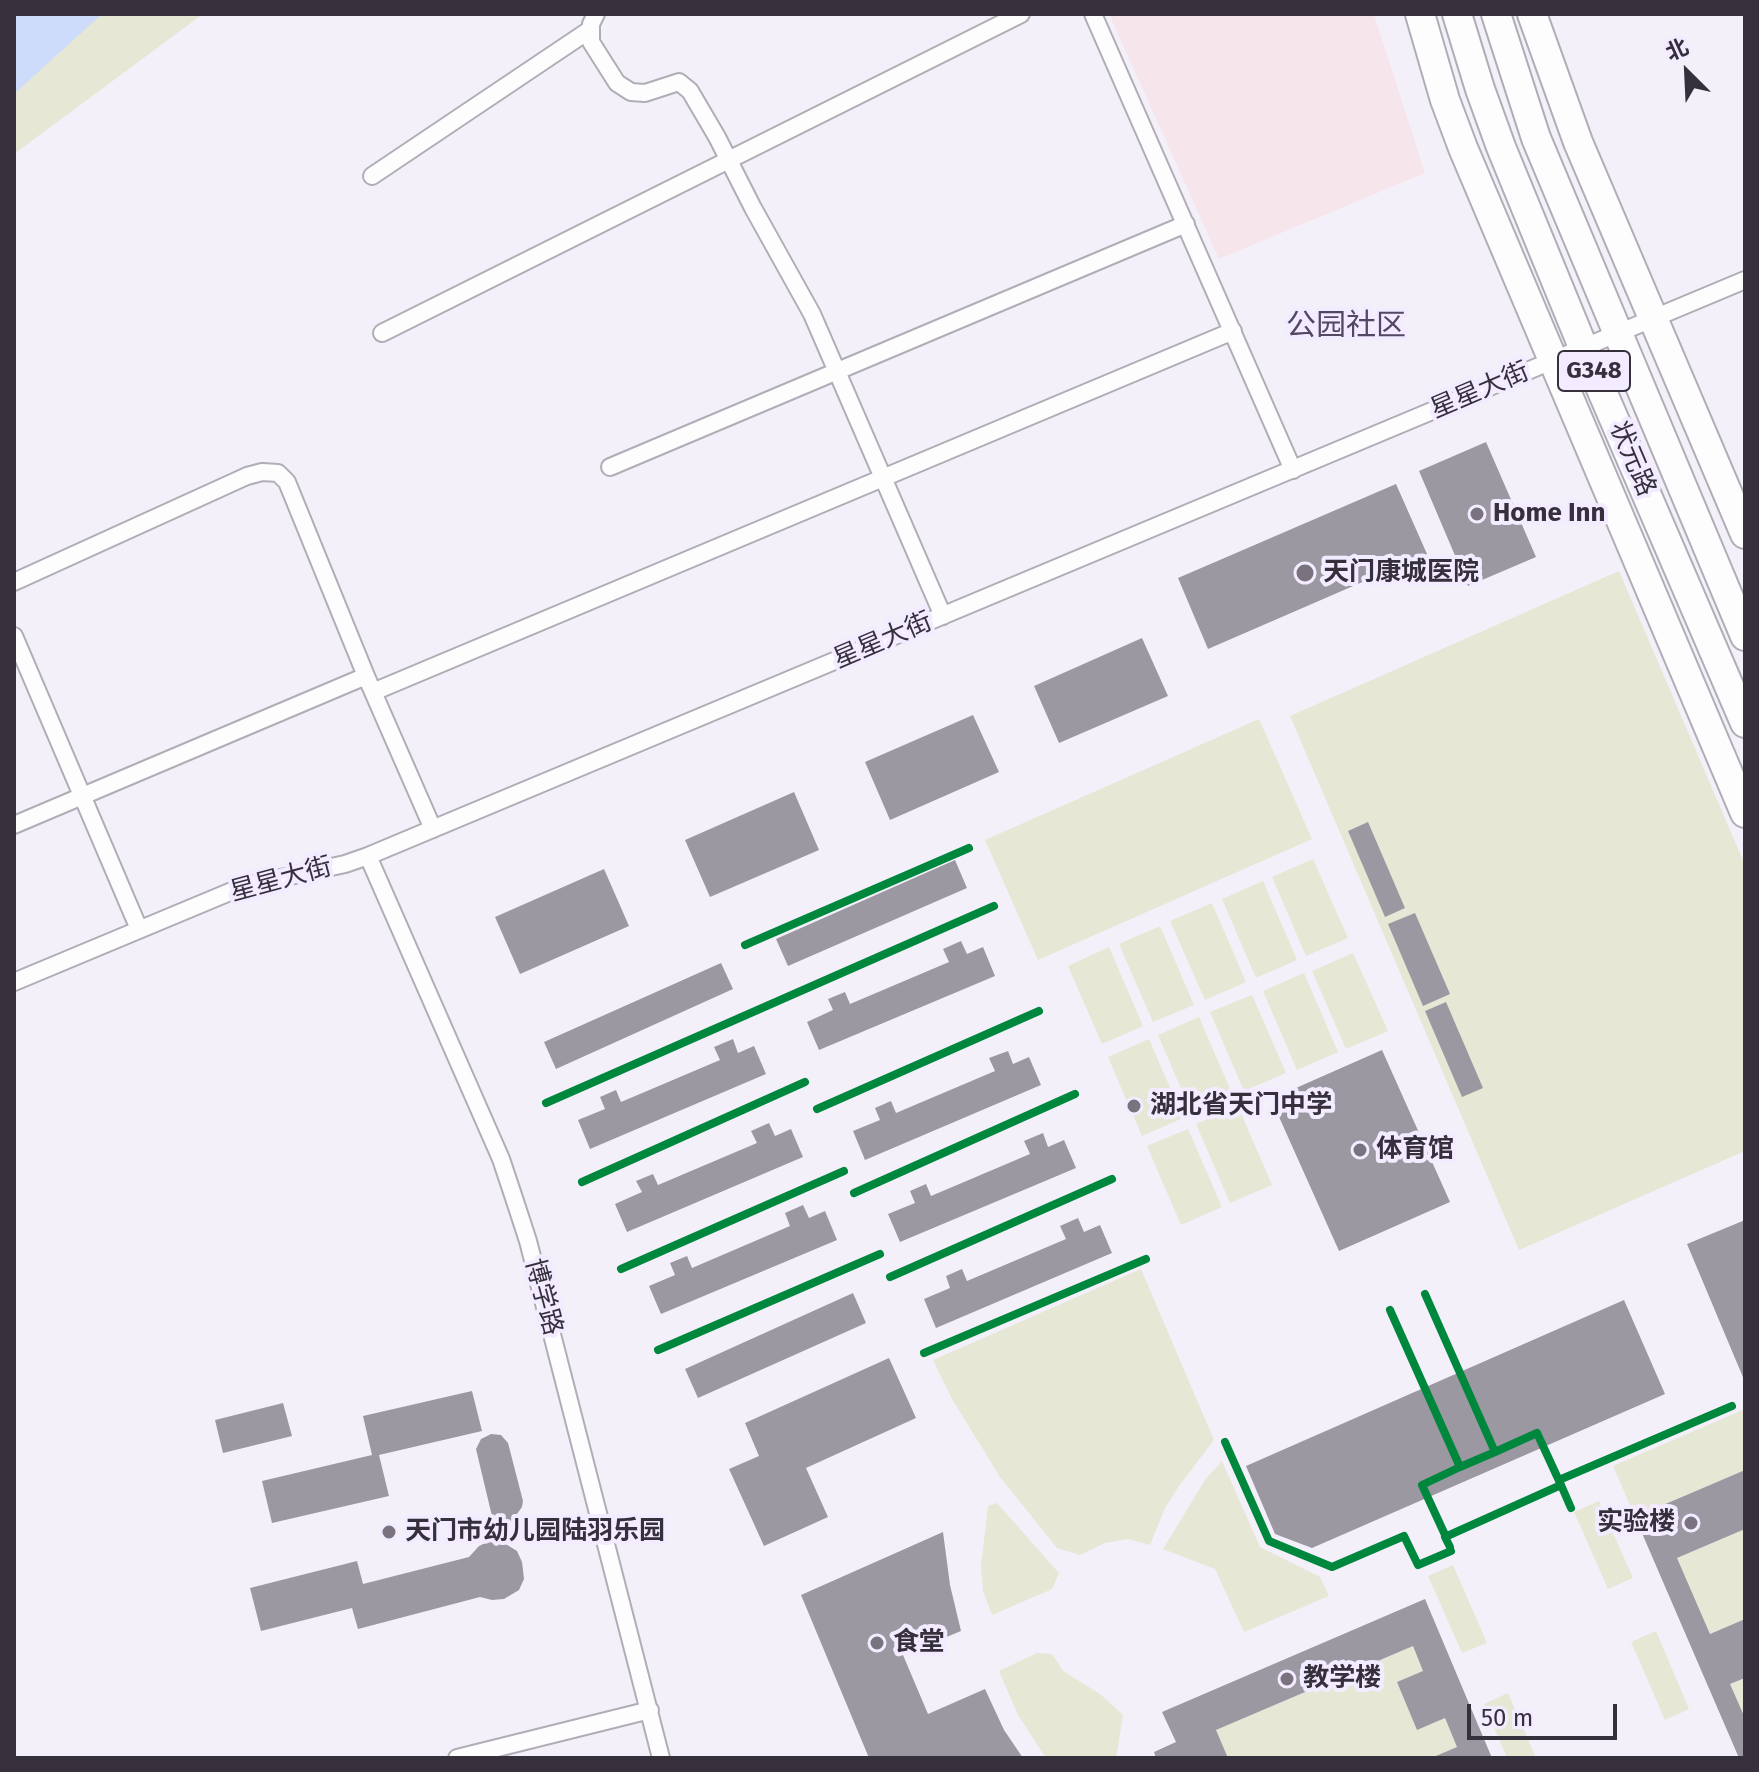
<!DOCTYPE html>
<html>
<head>
<meta charset="utf-8">
<style>
	body { margin:0 }
	#map { position:relative; width:1759px; height:1772px; overflow:hidden; background:#f4f0fa; font-family:"Fira Sans","Noto Sans SC",sans-serif }
	canvas { display:block }
	.frame { position:absolute; inset:0; border:16px solid #35303c; pointer-events:none }
	.north { position:absolute; left:1647px; top:32px; width:80px; height:80px; -webkit-text-stroke:6px #f3ebff; paint-order:stroke; rotate:336deg; font-size:22px; font-weight:700; line-height:32px; text-align:center; color:#35303c }
	.north::after { content:''; display:block; margin:auto; width:28px; height:36px; background:#35303c; clip-path:polygon(50% 0,100% 100%,50% 72%,0 100%) }
	.scale { position:absolute; left:1467px; top:1704px; width:150px; height:36px; box-sizing:border-box; border:4px solid #35303c; border-top:0; padding-left:10px; font-size:24px; line-height:28px; white-space:nowrap; color:#35303c; -webkit-text-stroke:6px #f3ebff; paint-order:stroke }
</style>
</head>
<body>
<div id="map">
<canvas width="1759" height="1772"></canvas>
<div class="frame"></div>
<div class="north">北</div>
<div class="scale">50 m</div>
</div>
<script>
const ctx = document.querySelector('canvas').getContext('2d');
ctx.lineJoin = 'round';
function fill(path, color) { ctx.fillStyle = color; ctx.fill(path, 'evenodd'); }
const poly = rows => new Path2D(rows.map(r => 'M' + r).join(''));
function stroke(path, color, width, dash) { ctx.strokeStyle = color; ctx.lineWidth = width; ctx.lineCap = dash ? 'butt' : 'round'; ctx.setLineDash(dash || []); ctx.stroke(path); }
function drawText(font, color, halo, rows, align = 'center') {
  ctx.font = font + ' "Fira Sans","Noto Sans SC",sans-serif'; ctx.lineWidth = 8; ctx.setLineDash([]); ctx.textBaseline = 'middle'; ctx.strokeStyle = halo; ctx.fillStyle = color; for (const [text, x, y, turn = 0] of rows) {
    ctx.save(); ctx.translate(x, y); ctx.rotate((+turn || 0) * Math.PI / 180); ctx.textAlign = isNaN(turn) ? turn : align; if (halo) ctx.strokeText(text, 0, 0); ctx.fillText(text, 0, 0); ctx.restore();
  }
}
fill(poly([
	[1109,14,1374,14,1425,173,1219,259]
]), '#f6e6ec');
fill(poly([
	[14,14,203,14,14,154],
	[1619,571,1745,865,1745,1151,1519,1250,1290,716],
	[1259,719,1312,839,1038,960,985,840],
	[1313,859,1348,938,1306,956,1272,877],
	[1263,881,1297,960,1256,978,1222,899],
	[1212,903,1246,982,1205,1000,1170,921],
	[1160,926,1194,1005,1153,1022,1119,944],
	[1109,947,1143,1026,1102,1044,1068,966],
	[1353,953,1388,1031,1346,1049,1312,971],
	[1304,973,1338,1052,1297,1070,1263,991],
	[1252,995,1286,1073,1244,1091,1210,1012],
	[1199,1017,1233,1096,1192,1114,1158,1035],
	[1149,1039,1183,1118,1142,1136,1108,1057],
	[1238,1106,1272,1185,1230,1203,1196,1124],
	[1188,1129,1222,1207,1181,1225,1147,1146],
	[1141,1269,1214,1440,1179,1486,1165,1508,1150,1545,1128,1539,1105,1543,1080,1555,1057,1548,1000,1477,952,1399,933,1360],
	[1745,1409,1745,1470,1635,1517,1613,1466],
	[1222,1461,1260,1547,1320,1577,1329,1596,1244,1632,1215,1569,1163,1549,1205,1480],
	[1599,1501,1633,1578,1608,1589,1574,1512],
	[997,1503,1059,1573,1052,1589,992,1615,983,1591,981,1566,988,1506],
	[1745,1529,1745,1619,1710,1634,1677,1558],
	[1453,1565,1487,1643,1462,1653,1428,1576],
	[1656,1631,1689,1709,1665,1720,1631,1642],
	[1413,1646,1423,1671,1417,1730,1445,1718,1457,1747,1431,1758,1228,1758,1216,1730],
	[1037,1653,1052,1654,1063,1671,1100,1694,1123,1715,1116,1758,1046,1758,1018,1715,999,1671],
	[1745,1678,1745,1718,1730,1684],
	[1508,1693,1536,1758,1507,1758,1484,1704]
]), '#e6e7d5');
fill(poly([
	[14,14,102,14,14,94]
]), '#ccdcfa');
fill(poly([
	[1486,442,1536,557,1468,586,1419,471],
	[1396,484,1427,554,1208,649,1178,578],
	[1142,638,1168,696,1059,743,1034,686],
	[973,715,999,772,890,820,865,762],
	[794,792,819,850,710,897,685,840],
	[1368,822,1405,908,1385,917,1348,831],
	[955,860,967,888,788,966,776,939],
	[604,869,629,926,520,974,495,917],
	[1415,913,1450,994,1423,1006,1388,924],
	[961,941,967,954,983,947,995,976,819,1050,807,1022,833,1010,828,999,845,992,850,1004,949,962,943,949],
	[721,963,733,989,556,1069,544,1042],
	[1446,1002,1483,1088,1462,1097,1425,1011],
	[733,1039,738,1053,754,1046,766,1074,590,1149,578,1120,605,1109,600,1097,616,1090,621,1102,720,1060,714,1047],
	[1382,1050,1450,1202,1339,1251,1271,1099],
	[1008,1051,1013,1064,1029,1057,1041,1085,865,1160,853,1131,880,1120,875,1108,891,1101,896,1113,995,1071,989,1058],
	[769,1123,775,1136,791,1129,803,1157,627,1232,615,1204,642,1192,636,1181,653,1174,658,1185,757,1143,751,1131],
	[1043,1133,1048,1147,1064,1140,1076,1168,900,1242,888,1214,915,1203,910,1191,926,1184,931,1196,1030,1154,1024,1141],
	[803,1205,809,1218,825,1211,837,1240,661,1314,649,1286,675,1275,670,1263,687,1256,692,1268,790,1226,785,1213],
	[1078,1218,1084,1232,1100,1225,1112,1253,936,1328,924,1299,950,1288,946,1276,962,1269,967,1281,1066,1239,1060,1226],
	[1745,1220,1745,1382,1687,1244],
	[853,1293,866,1323,698,1398,685,1369],
	[1624,1300,1665,1394,1312,1548,1275,1534,1246,1466],
	[889,1358,916,1418,806,1468,828,1517,764,1546,729,1469,759,1456,745,1423],
	[472,1391,482,1431,379,1455,389,1496,272,1523,262,1481,372,1455,363,1416],
	[283,1403,292,1436,223,1453,215,1420],
	[491,1434,501,1435,508,1443,523,1501,522,1507,502,1535,504,1543,517,1551,522,1562,524,1579,519,1590,504,1599,492,1600,480,1597,358,1629,352,1608,261,1631,250,1588,357,1561,363,1584,469,1557,479,1546,494,1539,496,1533,476,1449,481,1439],
	[1745,1470,1745,1529,1677,1558,1710,1634,1745,1619,1745,1678,1730,1684,1745,1718,1745,1758,1739,1758,1635,1517],
	[943,1532,950,1585,961,1631,903,1655,928,1714,985,1689,1004,1730,1023,1758,869,1758,801,1595],
	[1425,1599,1492,1758,1431,1758,1457,1747,1445,1718,1417,1730,1397,1682,1423,1671,1413,1646,1216,1730,1228,1758,1156,1758,1154,1752,1176,1742,1162,1712]
]), '#9c98a2');
const minor = poly([
	[596,14,591,24,591,42,617,83,631,92,645,93,679,82,690,91,717,137,753,208,812,314,943,616],
	[1093,14,1293,470],
	[372,176,591,29],
	[382,333,1021,14],
	[610,467,1186,224],
	[14,582,247,476,262,472,278,473,287,482,366,676,433,829],
	[14,636,139,929],
	[373,692,1233,331],
	[14,825,366,676],
	[368,856,501,1159,515,1201,528,1241,661,1758],
	[14,982,244,886,345,864,368,856,1745,280],
	[457,1758,650,1710]
]);
const trunk = poly([
	[1420,14,1445,100,1463,148,1745,813],
	[1457,14,1480,89,1501,147,1583,347,1745,723],
	[1496,14,1536,138,1745,636],
	[1532,14,1578,142,1745,534]
]);
stroke(minor, '#b1adb7', 20);
stroke(trunk, '#b1adb7', 32);
stroke(minor, '#fdfdfe', 16);
stroke(trunk, '#fdfdfe', 28);
stroke(poly([
	[745,945,969,848],
	[546,1103,994,906],
	[817,1109,1039,1011],
	[582,1182,805,1082],
	[854,1193,1075,1094],
	[621,1269,844,1171],
	[890,1277,1112,1179],
	[1425,1294,1495,1452,1460,1467],
	[1390,1310,1460,1467,1422,1485,1446,1537],
	[658,1350,880,1254],
	[924,1353,1146,1259],
	[1225,1442,1269,1541,1332,1567,1404,1536,1418,1565,1451,1551],
	[1495,1452,1537,1433,1561,1485],
	[1559,1480,1732,1406],
	[1450,1547,1445,1537,1561,1485,1571,1508]
]), '#00873e', 8);
for (const [x, y, r, color] of [
	[1477,514,8,"#78737e"],
	[1305,573,10,"#78737e"],
	[1134,1106,8,"#78737e"],
	[1360,1150,8,"#78737e"],
	[1691,1523,8,"#78737e"],
	[389,1532,8,"#78737e"],
	[877,1643,8,"#78737e"],
	[1287,1679,8,"#78737e"]
]) { const dot = new Path2D(); dot.arc(x, y, r, 0, 2 * Math.PI); ctx.fillStyle = color; ctx.fill(dot); stroke(dot, '#f3ebff', 3); }
for (const [x, y, w] of [
	[1594,371,72]
]) { const box = new Path2D(); box.roundRect(x - w / 2, y - 20, w, 40, 6); ctx.fillStyle = '#f3ebff'; ctx.fill(box); stroke(box, '#35303c', 2); }
drawText('bold 24px', '#35303c', null, [
	["G348",1594,371]
]);
drawText('26px', '#35303c', '#f3ebff', [
	["星星大街",1480,391,-23],
	["状元路",1632,459,67],
	["星星大街",883,641,-23],
	["星星大街",281,880,-15],
	["博学路",543,1297,75]
]);
drawText('bold 26px', '#35303c', '#f3ebff', [
	["Home Inn",1493,514],
	["天门康城医院",1323,573],
	["湖北省天门中学",1150,1106],
	["体育馆",1376,1150],
	["实验楼",1675,1523,"right"],
	["天门市幼儿园陆羽乐园",405,1532],
	["食堂",893,1643],
	["教学楼",1303,1679]
], 'left');
drawText('30px', '#534863', '#f3ebff', [
	["公园社区",1346,327]
]);
</script>
</body>
</html>
